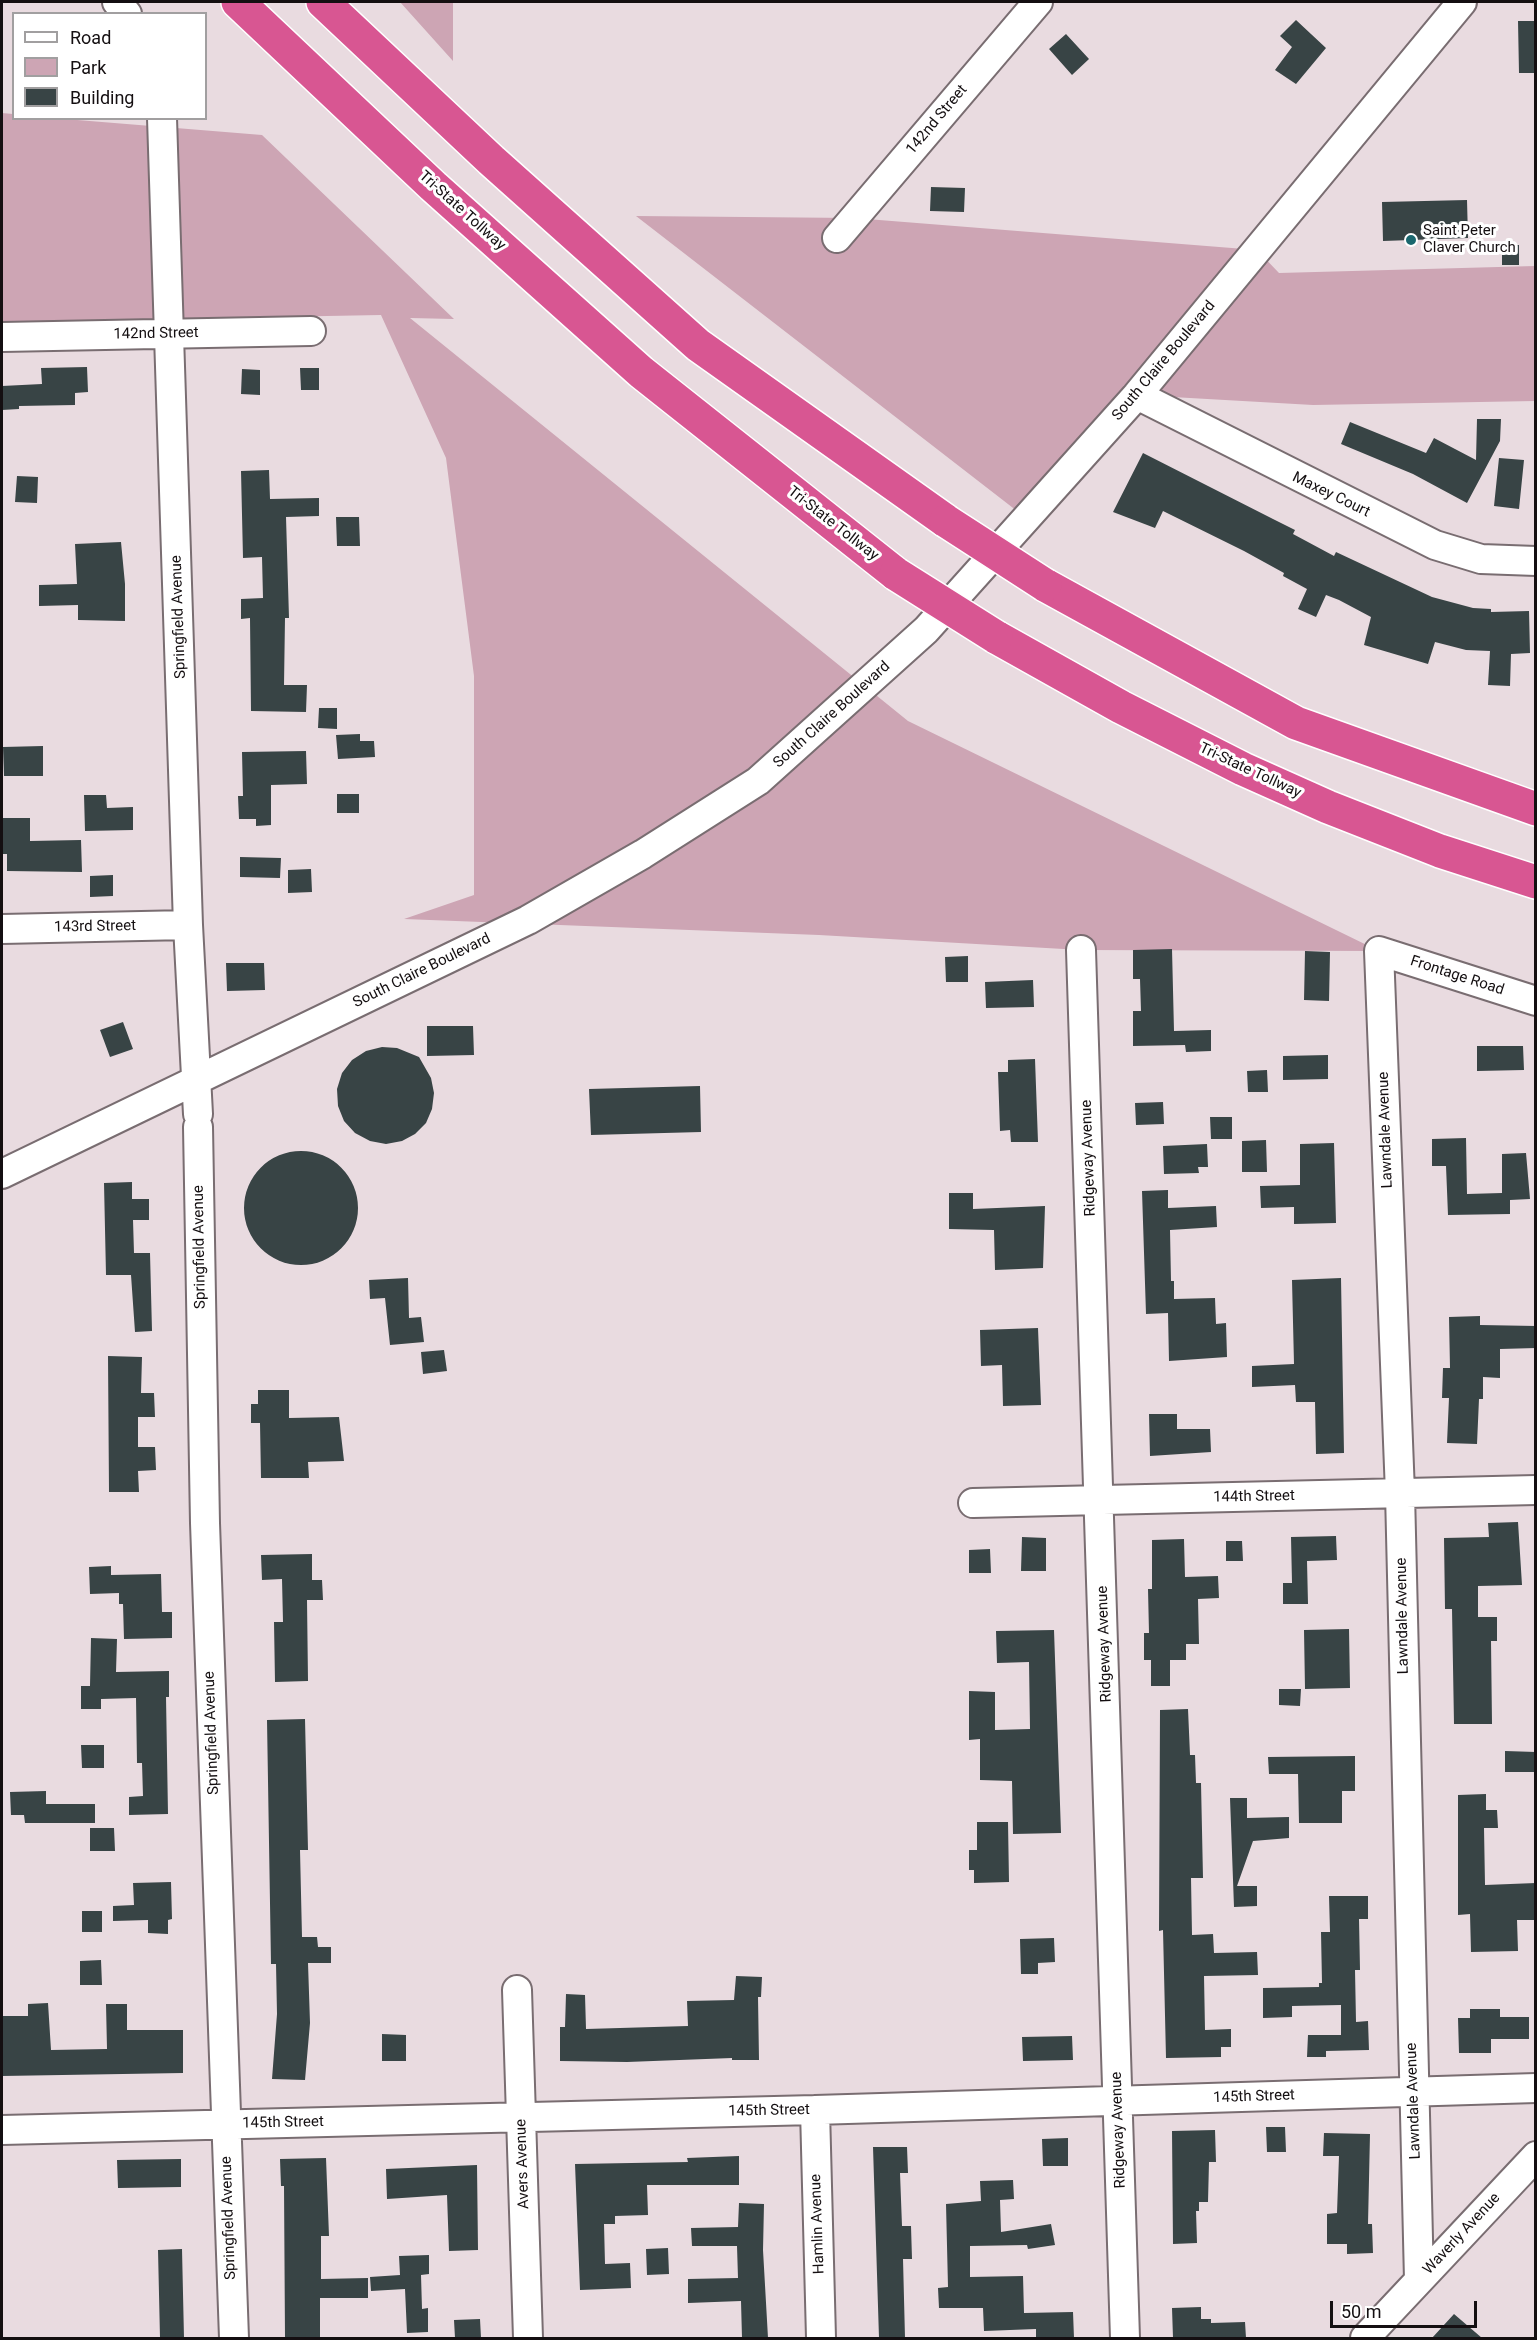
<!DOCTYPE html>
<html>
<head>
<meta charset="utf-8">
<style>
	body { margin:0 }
	#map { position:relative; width:1537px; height:2340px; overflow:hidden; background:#e9dbe0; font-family:Roboto,sans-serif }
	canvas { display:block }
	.frame { position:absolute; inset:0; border:3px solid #140f11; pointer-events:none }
	.legend { position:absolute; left:12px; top:12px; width:195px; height:108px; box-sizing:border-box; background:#fff; border:2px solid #a19fa0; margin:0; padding:8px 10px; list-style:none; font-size:18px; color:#140f11 }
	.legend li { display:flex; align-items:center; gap:12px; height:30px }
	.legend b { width:30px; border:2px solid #a19fa0 }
	.scale { position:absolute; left:1330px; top:2301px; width:147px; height:27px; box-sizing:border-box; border:3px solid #140f11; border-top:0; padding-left:8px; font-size:18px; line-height:21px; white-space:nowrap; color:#140f11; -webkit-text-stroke:4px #fff; paint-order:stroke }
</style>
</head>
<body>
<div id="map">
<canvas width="1537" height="2340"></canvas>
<div class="frame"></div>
<ul class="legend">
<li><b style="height:8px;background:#fff"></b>Road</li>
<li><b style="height:16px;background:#cda5b4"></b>Park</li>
<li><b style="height:16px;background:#384445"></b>Building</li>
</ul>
<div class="scale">50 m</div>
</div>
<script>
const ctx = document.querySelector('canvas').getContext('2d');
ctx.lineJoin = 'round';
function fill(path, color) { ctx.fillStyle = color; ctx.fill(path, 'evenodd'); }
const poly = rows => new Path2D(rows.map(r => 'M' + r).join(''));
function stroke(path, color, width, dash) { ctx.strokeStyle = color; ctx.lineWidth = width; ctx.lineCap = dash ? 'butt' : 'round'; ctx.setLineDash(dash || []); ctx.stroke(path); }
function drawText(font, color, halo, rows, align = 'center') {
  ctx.font = font + ' Roboto,sans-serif'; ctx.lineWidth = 6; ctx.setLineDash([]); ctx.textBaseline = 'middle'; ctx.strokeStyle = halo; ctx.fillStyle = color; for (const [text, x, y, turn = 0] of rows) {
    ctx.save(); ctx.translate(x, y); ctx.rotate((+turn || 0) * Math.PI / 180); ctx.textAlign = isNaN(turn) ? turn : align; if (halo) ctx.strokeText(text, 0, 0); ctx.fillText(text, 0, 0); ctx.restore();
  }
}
fill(poly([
	[400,2,453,2,453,61],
	[2,113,13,114,14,118,65,119,262,135,454,319,410,318,908,721,1379,951,1081,950,819,935,404,919,474,895,474,676,446,458,381,315,2,322],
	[636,216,854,218,1257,250,1279,273,1535,266,1535,401,1313,405,1137,395,1026,518]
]), '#cda5b4');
fill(poly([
	[1296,20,1326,48,1296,84,1275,70,1292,47,1280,36],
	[1518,21,1536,21,1536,73,1519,73],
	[1066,34,1089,59,1072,75,1049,49],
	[931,187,965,188,964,212,930,211],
	[1467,200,1468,238,1383,241,1382,202],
	[1502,245,1519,245,1519,265,1502,265],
	[87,367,88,392,75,393,75,405,19,406,19,409,2,410,2,386,42,384,41,368],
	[300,368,319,368,319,390,301,390],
	[242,369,260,370,260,395,241,394],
	[1477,419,1501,419,1500,441,1467,503,1413,474,1341,444,1350,422,1426,453,1434,438,1476,460],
	[1143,453,1273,519,1295,530,1293,534,1334,556,1336,552,1432,597,1473,608,1491,609,1491,612,1529,611,1530,653,1511,654,1510,686,1488,685,1490,651,1466,650,1435,642,1428,664,1364,645,1371,617,1339,600,1326,595,1316,617,1298,609,1307,589,1283,576,1284,573,1244,551,1163,511,1155,528,1113,512],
	[1499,458,1524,460,1519,509,1494,506],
	[269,470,270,499,319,498,319,516,286,517,289,618,285,618,284,685,307,685,306,712,251,711,250,618,241,619,241,599,263,598,262,557,243,558,241,471],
	[17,476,38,477,37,503,15,502],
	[336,517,359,517,360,546,337,546],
	[121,542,125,584,125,621,78,620,78,605,39,606,39,585,77,584,75,544],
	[319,708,337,708,337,729,318,728],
	[360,734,360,741,374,741,375,757,338,759,336,735],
	[43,746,43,776,4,776,3,747],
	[306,751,307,784,271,785,271,825,256,826,256,819,239,819,238,796,243,796,242,752],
	[337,794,359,794,359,813,337,813],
	[84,795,106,795,107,808,133,807,133,830,85,831],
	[2,818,30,818,30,841,81,840,82,872,7,871,7,854,2,854],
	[240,857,281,858,280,878,240,877],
	[311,869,312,892,288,893,288,870],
	[113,875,113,896,90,897,90,876],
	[1172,949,1174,1031,1211,1030,1211,1051,1186,1052,1185,1045,1133,1046,1133,1011,1141,1011,1140,979,1133,979,1133,950],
	[1305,951,1330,952,1329,1001,1304,1000],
	[968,956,968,982,946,982,945,957],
	[226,963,264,963,265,990,227,991],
	[1033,980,1034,1007,986,1008,985,982],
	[123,1022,133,1049,110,1057,100,1030],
	[427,1026,473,1026,474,1055,427,1056],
	[1477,1046,1523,1046,1524,1070,1477,1071],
	[382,1047,397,1048,419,1057,431,1078,434,1093,432,1109,426,1123,415,1134,402,1141,386,1144,370,1141,355,1133,344,1121,338,1106,337,1089,342,1073,352,1060,366,1051],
	[1328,1055,1328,1079,1283,1080,1283,1056],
	[1035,1059,1038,1142,1011,1142,1010,1130,1000,1131,998,1072,1008,1072,1008,1060],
	[1267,1070,1268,1092,1248,1092,1247,1071],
	[700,1086,701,1132,591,1135,589,1089],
	[1163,1102,1164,1124,1136,1125,1135,1103],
	[1210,1117,1232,1117,1232,1139,1211,1139],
	[1466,1138,1467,1194,1502,1193,1502,1154,1526,1153,1530,1199,1510,1200,1510,1214,1448,1215,1446,1166,1432,1166,1432,1139],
	[1266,1140,1267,1172,1242,1172,1242,1141],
	[1334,1143,1336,1223,1294,1224,1294,1207,1261,1208,1260,1186,1300,1185,1300,1144],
	[1207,1144,1208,1167,1198,1167,1199,1173,1164,1174,1163,1146],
	'244 1208a57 57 0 1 1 114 0a57 57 0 1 1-114 0Z',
	[132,1182,132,1199,149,1199,149,1220,133,1220,134,1253,150,1253,152,1331,135,1332,131,1275,106,1275,104,1183],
	[1168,1190,1168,1208,1216,1206,1217,1227,1170,1230,1171,1281,1174,1281,1174,1299,1215,1298,1216,1324,1226,1323,1227,1357,1169,1361,1168,1313,1146,1314,1142,1191],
	[949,1193,973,1193,973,1209,1045,1206,1043,1268,995,1270,994,1230,949,1229],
	[408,1278,409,1318,421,1317,424,1342,390,1345,385,1298,370,1299,369,1280],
	[1341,1278,1344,1453,1316,1454,1315,1402,1296,1402,1295,1385,1252,1387,1252,1366,1294,1364,1292,1280],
	[1480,1316,1480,1325,1536,1326,1536,1348,1500,1349,1500,1378,1483,1377,1483,1399,1479,1399,1477,1444,1447,1443,1449,1398,1442,1398,1443,1368,1450,1368,1449,1317],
	[1038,1328,1041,1405,1003,1406,1002,1365,981,1366,980,1330],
	[444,1350,447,1371,423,1374,421,1352],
	[108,1356,142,1357,141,1393,154,1393,155,1417,138,1417,138,1447,155,1447,156,1470,138,1471,139,1492,109,1492],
	[258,1390,289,1390,289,1418,339,1417,344,1461,308,1462,309,1478,261,1478,260,1423,251,1423,251,1404,258,1404],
	[1149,1414,1177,1414,1177,1429,1210,1429,1211,1452,1150,1456],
	[1518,1522,1522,1585,1478,1586,1478,1617,1497,1617,1497,1641,1491,1641,1492,1724,1454,1724,1452,1609,1445,1609,1444,1538,1489,1537,1488,1523],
	[1336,1536,1337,1560,1307,1561,1308,1604,1283,1604,1283,1583,1292,1583,1291,1537],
	[1022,1537,1046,1538,1046,1571,1021,1571],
	[1184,1539,1185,1577,1218,1576,1219,1598,1198,1599,1199,1644,1186,1644,1186,1660,1170,1660,1170,1686,1151,1686,1151,1660,1144,1660,1144,1633,1149,1633,1148,1589,1152,1589,1152,1540],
	[1226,1541,1242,1541,1243,1561,1226,1561],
	[990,1549,991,1573,969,1573,969,1550],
	[312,1554,312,1580,322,1580,323,1600,307,1600,308,1681,275,1682,274,1622,283,1622,282,1579,262,1580,261,1555],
	[111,1566,111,1575,161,1574,162,1612,172,1612,172,1638,124,1639,123,1604,119,1604,119,1593,90,1594,89,1567],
	[1349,1629,1350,1688,1305,1689,1304,1630],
	[1054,1630,1061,1833,1013,1834,1012,1781,980,1780,980,1739,969,1740,969,1691,995,1692,995,1730,1030,1729,1029,1662,997,1663,996,1631],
	[91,1638,117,1639,116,1672,169,1671,169,1697,166,1697,168,1814,129,1815,129,1797,143,1796,142,1763,137,1763,136,1698,101,1699,101,1709,81,1709,81,1686,90,1686],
	[1279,1689,1301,1689,1300,1706,1279,1705],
	[1188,1709,1190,1755,1195,1755,1196,1783,1201,1783,1203,1878,1191,1878,1192,1935,1213,1934,1214,1953,1257,1952,1258,1975,1204,1976,1205,2030,1231,2029,1231,2047,1221,2047,1221,2057,1166,2058,1163,1930,1159,1931,1160,1710],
	[305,1719,308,1850,300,1850,302,1937,317,1937,318,1947,331,1947,331,1963,308,1963,310,2023,305,2080,272,2079,277,2014,276,1964,271,1964,267,1720],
	[81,1745,104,1745,104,1768,82,1768],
	[1505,1751,1536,1752,1536,1772,1505,1772],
	[1355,1756,1355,1791,1342,1791,1342,1823,1299,1823,1298,1774,1269,1774,1268,1757],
	[46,1791,46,1804,95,1804,95,1823,25,1823,24,1815,11,1815,10,1792],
	[1486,1794,1486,1810,1497,1810,1498,1828,1484,1828,1485,1885,1536,1883,1536,1920,1517,1920,1518,1951,1471,1952,1470,1914,1458,1915,1458,1795],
	[1230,1798,1247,1798,1247,1818,1289,1817,1289,1838,1253,1841,1237,1886,1257,1886,1257,1906,1234,1907],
	[977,1822,1008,1822,1009,1882,974,1883,974,1870,969,1870,969,1850,977,1850],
	[90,1828,114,1828,115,1851,90,1851],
	[171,1882,172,1919,168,1920,168,1934,148,1933,148,1920,113,1921,113,1906,134,1905,133,1883],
	[1329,1896,1368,1896,1368,1919,1359,1919,1360,1970,1355,1970,1356,2022,1368,2021,1369,2050,1326,2051,1326,2057,1307,2057,1308,2035,1341,2035,1341,2005,1292,2006,1292,2017,1263,2018,1263,1988,1319,1987,1319,1983,1322,1983,1321,1932,1330,1932],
	[82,1911,102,1911,102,1932,82,1932],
	[1054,1938,1055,1962,1038,1963,1038,1974,1021,1974,1020,1939],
	[101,1960,102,1985,80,1985,80,1961],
	[736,1976,762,1977,761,1997,758,1997,759,2060,732,2060,732,2058,627,2062,560,2061,560,2027,565,2027,566,1994,585,1995,586,2029,688,2026,687,2001,734,2000],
	[48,2003,51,2050,107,2049,106,2004,127,2004,127,2030,183,2030,183,2073,2,2076,2,2016,28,2016,28,2004],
	[1470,2009,1500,2009,1500,2017,1529,2017,1529,2039,1491,2039,1491,2053,1459,2053,1458,2018,1470,2018],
	[382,2034,406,2035,406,2061,382,2061],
	[1072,2036,1073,2060,1023,2061,1022,2037],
	[1266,2127,1285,2127,1286,2152,1267,2152],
	[1215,2130,1216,2162,1209,2162,1208,2202,1199,2202,1199,2211,1196,2211,1197,2243,1173,2244,1172,2131],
	[1324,2133,1370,2134,1368,2224,1372,2224,1373,2253,1347,2254,1347,2244,1327,2244,1327,2214,1337,2213,1339,2156,1323,2156],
	[1068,2138,1068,2166,1043,2166,1042,2139],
	[873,2147,907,2147,908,2173,900,2173,902,2226,911,2226,912,2259,903,2259,905,2338,879,2338],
	[739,2156,739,2185,647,2185,648,2215,615,2216,615,2224,604,2224,605,2264,630,2263,631,2288,580,2290,575,2164,688,2162,687,2158],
	[326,2158,329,2236,321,2236,321,2279,368,2278,368,2298,320,2298,320,2338,285,2338,284,2186,281,2186,280,2159],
	[181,2159,181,2187,118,2188,117,2160],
	[477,2165,478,2250,449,2251,447,2195,387,2199,386,2169],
	[1013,2180,1014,2199,1000,2200,1001,2232,1051,2224,1055,2245,1028,2249,1027,2245,970,2246,970,2277,1023,2276,1024,2313,1073,2312,1074,2338,1036,2338,1036,2329,984,2331,983,2308,939,2308,938,2288,948,2287,946,2204,981,2201,980,2181],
	[739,2203,764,2204,763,2250,768,2338,742,2338,741,2301,688,2303,688,2279,738,2278,737,2246,692,2246,691,2228,738,2227],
	[668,2248,669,2274,647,2275,646,2249],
	[182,2249,184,2338,160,2338,158,2250],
	[429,2255,429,2274,421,2275,422,2309,428,2308,428,2332,407,2333,405,2289,371,2291,370,2277,400,2275,399,2256],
	[1201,2307,1201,2319,1211,2319,1211,2323,1245,2322,1246,2338,1173,2338,1172,2308],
	[1454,2314,1482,2338,1432,2338],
	[480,2319,481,2338,455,2338,454,2320]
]), '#384445');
const minor = poly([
	[117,2,127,14],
	[162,118,188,925,198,1114],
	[837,238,1038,2],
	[2,337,311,331],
	[1137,395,1435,545,1481,559,1536,561],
	[2,929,188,925],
	[1081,950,1125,2338],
	[198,1127,205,1523,234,2338],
	[2,1174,528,920,643,854,758,781,926,630,1137,395,1462,2],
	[973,1503,1536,1490],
	[517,1990,528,2338],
	[815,2110,821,2338],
	[2,2130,815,2110,1536,2088],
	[1419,2280,1400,1493,1379,951,1536,1001],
	[1365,2338,1536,2156]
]);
const highway = poly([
	[238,2,433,186,641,372,896,574],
	[323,2,491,160,698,345,946,521],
	[1045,585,1296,723,1536,809],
	[996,637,1121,707,1243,769,1328,807,1440,851,1536,882]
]);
stroke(minor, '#796d71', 32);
stroke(highway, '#fff', 36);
stroke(minor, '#fff', 28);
stroke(highway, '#d85692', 33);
const highwayBridge = poly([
	[946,521,1045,585],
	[896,574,996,637]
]);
stroke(highwayBridge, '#fff', 36, []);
stroke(highwayBridge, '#d85692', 33);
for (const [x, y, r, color] of [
	[1411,240,6,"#1a676e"]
]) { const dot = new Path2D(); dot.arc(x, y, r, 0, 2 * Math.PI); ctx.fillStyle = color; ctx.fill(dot); stroke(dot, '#fff', 2); }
drawText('15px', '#140f11', '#fff', [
	["142nd Street",937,120,-50],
	["Tri-State Tollway",462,211,42],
	["142nd Street",156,334,-1],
	["South Claire Boulevard",1164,361,-50],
	["Maxey Court",1331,495,26],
	["Tri-State Tollway",833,524,38],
	["Springfield Avenue",179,617,-92],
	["South Claire Boulevard",832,715,-42],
	["Tri-State Tollway",1250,771,25],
	["143rd Street",95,927,-1],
	["South Claire Boulevard",422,971,-26],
	["Frontage Road",1457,976,18],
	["Lawndale Avenue",1386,1130,-92],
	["Ridgeway Avenue",1089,1158,-92],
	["Springfield Avenue",200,1247,-91],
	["144th Street",1254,1497,-1],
	["Lawndale Avenue",1403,1616,-91],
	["Ridgeway Avenue",1105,1644,-92],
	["Springfield Avenue",212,1733,-92],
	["145th Street",1254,2097,-2],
	["Lawndale Avenue",1414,2101,-92],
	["145th Street",769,2111,-1],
	["145th Street",283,2123,-1],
	["Ridgeway Avenue",1119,2130,-92],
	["Avers Avenue",523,2164,-92],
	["Springfield Avenue",229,2218,-92],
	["Hamlin Avenue",818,2224,-92],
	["Waverly Avenue",1462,2234,-47]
]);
drawText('15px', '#140f11', '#fff', [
	["Saint Peter",1423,231],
	["Claver Church",1423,248]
], 'left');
</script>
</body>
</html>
